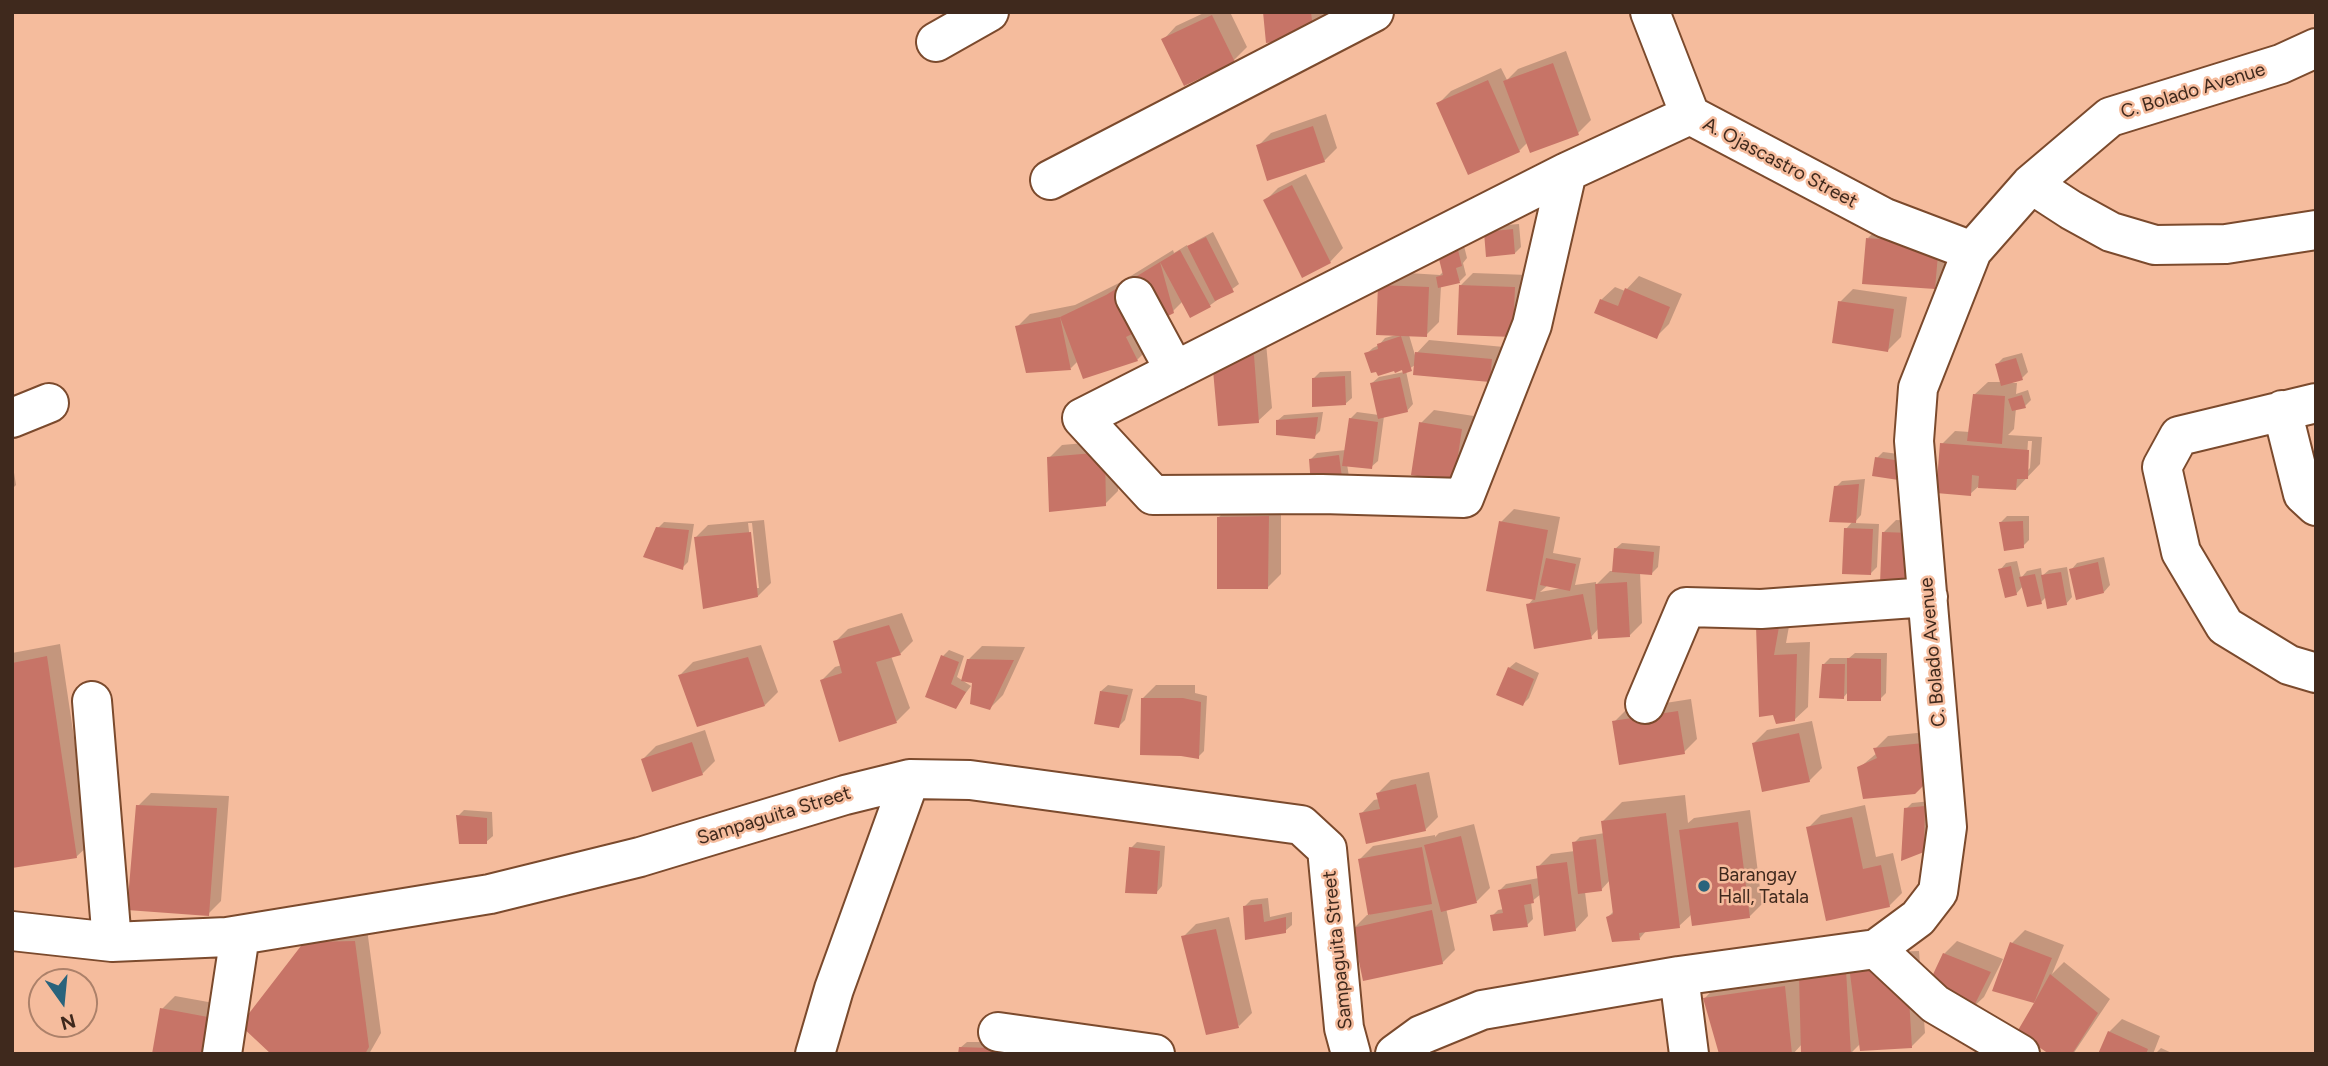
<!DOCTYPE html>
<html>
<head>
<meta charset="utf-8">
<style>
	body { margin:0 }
	#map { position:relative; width:2328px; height:1066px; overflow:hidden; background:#f5bc9d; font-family:Figtree,sans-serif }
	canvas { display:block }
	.frame { position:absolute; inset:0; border:14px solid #3f291d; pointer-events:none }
	.north { position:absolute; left:28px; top:968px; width:70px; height:70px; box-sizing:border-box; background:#f5bc9d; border:2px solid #ac816a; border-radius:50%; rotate:165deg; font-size:19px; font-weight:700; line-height:28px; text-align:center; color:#3f291d }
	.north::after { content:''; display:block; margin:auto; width:24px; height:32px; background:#29637c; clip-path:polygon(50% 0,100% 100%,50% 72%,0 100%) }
</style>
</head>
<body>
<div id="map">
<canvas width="2328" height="1066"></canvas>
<div class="frame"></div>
<div class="north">N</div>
</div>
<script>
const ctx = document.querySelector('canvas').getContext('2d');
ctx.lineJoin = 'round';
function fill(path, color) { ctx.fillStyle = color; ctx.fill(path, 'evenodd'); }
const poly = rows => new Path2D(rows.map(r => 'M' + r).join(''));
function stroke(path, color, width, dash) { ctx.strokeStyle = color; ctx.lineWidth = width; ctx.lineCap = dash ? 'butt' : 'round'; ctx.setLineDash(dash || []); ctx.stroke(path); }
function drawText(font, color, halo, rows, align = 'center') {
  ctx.font = font + ' Figtree,sans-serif'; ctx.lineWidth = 5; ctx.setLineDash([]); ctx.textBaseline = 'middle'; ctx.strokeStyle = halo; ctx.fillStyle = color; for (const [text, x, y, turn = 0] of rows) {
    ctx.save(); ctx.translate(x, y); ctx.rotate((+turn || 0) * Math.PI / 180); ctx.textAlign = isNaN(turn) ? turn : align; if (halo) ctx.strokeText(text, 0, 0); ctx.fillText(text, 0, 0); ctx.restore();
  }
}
fill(poly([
	[1206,12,1230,12,1247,47,1234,60,1164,39,1176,26],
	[1264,12,1325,12,1326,22,1268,41],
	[1566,51,1591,120,1578,133,1528,142,1519,151,1438,104,1451,91,1501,68,1507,80,1518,69],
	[1326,114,1337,148,1324,161,1258,146,1271,133],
	[1306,174,1343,248,1330,262,1303,276,1265,201,1278,188],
	[1519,224,1521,247,1515,253,1488,255,1492,226],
	[1881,225,1951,230,1948,274,1935,287,1868,238],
	[1213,232,1239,284,1209,306,1183,301,1173,311,1141,328,1150,347,1137,360,1078,361,1071,368,1017,327,1030,314,1075,305,1121,282,1173,250,1174,253,1187,245,1188,248,1196,241],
	[1463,242,1467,258,1463,263,1466,275,1460,281,1441,286,1439,322,1426,335,1409,335,1415,355,1429,340,1504,347,1490,381,1415,365,1406,371,1413,404,1407,411,1384,416,1378,461,1371,467,1347,464,1349,477,1343,483,1311,459,1317,453,1346,450,1350,419,1357,412,1379,415,1372,383,1379,377,1404,372,1403,368,1366,354,1373,348,1379,345,1385,338,1396,335,1380,285,1393,272,1440,275,1444,271,1438,247],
	[1473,273,1528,275,1513,335,1460,286],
	[1639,276,1682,294,1669,324,1656,337,1601,300,1615,287,1625,291],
	[1853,289,1907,297,1901,337,1888,350,1840,302],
	[1266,343,1272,408,1258,421,1214,360],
	[2022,353,2028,372,2022,378,2009,383,2017,383,2016,394,2028,390,2031,400,2025,406,2016,408,2014,429,2008,435,2042,437,2040,464,2016,489,1979,486,1970,494,1942,444,1955,431,1970,432,1974,395,1988,382,2002,382,1997,364,2003,358],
	[2028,441,2032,441,2030,468,2026,472],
	[1351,371,1352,398,1345,404,1313,379,1320,372],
	[1434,410,1474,416,1466,467,1453,480,1421,423],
	[1323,412,1320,431,1314,437,1277,421,1284,415],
	[1118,440,1118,491,1105,504,1049,458,1062,445],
	[1883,452,1914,456,1911,473,1877,458],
	[12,460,16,485,12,489],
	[1865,479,1861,515,1854,523,1879,524,1877,567,1870,574,1846,529,1853,521,1836,487,1842,481],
	[1232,504,1281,504,1281,574,1268,587,1219,517],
	[1514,509,1560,517,1553,553,1581,558,1575,585,1596,582,1596,585,1610,571,1614,571,1615,549,1622,543,1660,546,1658,567,1652,573,1640,572,1642,623,1629,636,1599,628,1591,637,1528,605,1534,598,1501,522],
	[1548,585,1562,588,1540,592],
	[2007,516,2029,516,2029,540,2023,546,2001,522],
	[764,520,771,583,758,596,695,538,708,525],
	[748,523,752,523,759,588,756,588],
	[1896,520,1925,521,1911,583,1883,533],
	[664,522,694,524,688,562,682,568,658,528],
	[2104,557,2110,585,2104,592,2071,570,2077,563],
	[2017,561,2021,578,2027,571,2041,568,2042,576,2049,570,2067,567,2072,597,2066,604,2047,596,2041,602,2023,586,2016,594,2000,570,2006,563],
	[902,613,913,641,900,654,891,656,910,708,897,721,841,739,822,680,835,667,842,665,835,642,848,629],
	[1791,615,1786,643,1810,642,1808,707,1794,720,1758,627],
	[60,644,90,844,76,857,12,867,12,653],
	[761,645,778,692,765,705,680,675,693,662],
	[982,646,1025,647,1003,695,990,708,968,660],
	[949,650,964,656,957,677,971,686,955,707,943,656],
	[1855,653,1887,653,1886,693,1880,699,1848,692,1843,698,1824,664,1830,658,1849,658],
	[1516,662,1539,673,1529,698,1523,704,1509,668],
	[1108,685,1133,689,1125,720,1119,726,1101,691],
	[1156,685,1195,685,1195,693,1207,696,1204,751,1198,757,1143,698],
	[1691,699,1697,739,1684,752,1614,722,1627,709],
	[1812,721,1822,768,1809,781,1754,743,1767,730],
	[705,730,715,761,702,774,643,759,656,746],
	[1936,731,1942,765,1859,768,1877,753,1875,749,1888,736],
	[1429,772,1438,817,1425,830,1361,814,1374,800,1379,799,1378,793,1391,780],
	[151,793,229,796,221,901,208,914,138,806],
	[1685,795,1688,823,1694,818,1750,810,1762,904,1749,917,1692,914,1679,926,1647,930,1640,938,1608,917,1614,911,1610,880,1601,890,1585,892,1588,916,1575,930,1541,894,1531,902,1533,919,1527,925,1492,916,1498,910,1504,909,1500,890,1506,884,1539,878,1538,867,1551,854,1575,851,1574,843,1580,837,1605,833,1603,821,1622,802],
	[1931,801,1929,844,1923,851,1906,809,1912,803],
	[1865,805,1876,857,1893,853,1902,893,1889,906,1808,828,1821,815],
	[464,810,492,812,493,836,486,842,458,816],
	[1474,824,1490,888,1477,901,1446,908,1455,950,1442,963,1354,928,1367,915,1370,915,1360,859,1373,846,1435,835,1435,837,1439,833],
	[1137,842,1165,846,1162,886,1156,893,1131,848],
	[1268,898,1270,917,1292,912,1292,925,1285,931,1247,938,1245,906,1251,900],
	[1229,917,1252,1013,1239,1026,1183,937,1196,924],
	[367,929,381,1033,369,1054,274,1054,305,943],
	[2025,930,2064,945,2052,974,2064,962,2110,999,2073,1054,2052,1054,2037,1002,1994,990,2012,943],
	[1957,941,2003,959,1984,997,1970,1010,1944,954],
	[1919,951,1925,1033,1912,1046,1860,1044,1850,1054,1802,1044,1793,1054,1747,1054,1705,998,1717,985,1797,973,1798,980,1813,964,1864,953],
	[175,996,236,1007,227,1054,162,1009],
	[2122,1019,2160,1036,2153,1054,2100,1054,2109,1032],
	[967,1042,997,1042,998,1054,960,1054,960,1048],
	[2161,1048,2174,1054,2155,1054]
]), '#0003');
fill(poly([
	[1263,12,1311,12,1314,37,1266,43],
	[1212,15,1235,62,1184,86,1161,39],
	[1553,63,1579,135,1530,153,1503,81],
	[1488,80,1520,152,1468,175,1436,103],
	[1313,126,1325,162,1267,181,1256,145],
	[1292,185,1331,263,1302,278,1263,200],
	[1513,229,1515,254,1486,257,1484,232],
	[1471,231,1473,241,1457,246,1462,266,1456,268,1460,283,1438,288,1436,277,1443,275,1436,247],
	[1206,237,1234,292,1215,301,1187,246],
	[1866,238,1939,243,1935,289,1862,284],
	[1180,250,1211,307,1190,318,1160,262,1174,313,1126,337,1138,361,1083,379,1060,317,1071,370,1026,373,1015,326,1060,317,1106,295,1160,262],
	[1378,285,1429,287,1427,337,1401,336,1412,371,1403,374,1402,370,1395,373,1394,371,1378,376,1376,372,1371,373,1364,353,1378,349,1377,344,1401,336,1376,335],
	[1459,285,1515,287,1513,337,1457,335],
	[1625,288,1670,307,1657,339,1594,313,1600,299,1618,306],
	[1838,301,1894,309,1888,352,1832,343],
	[1415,352,1492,359,1490,382,1413,375],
	[1254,355,1259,423,1218,426,1212,359],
	[2016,358,2023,380,2001,386,1995,364],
	[1345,376,1346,405,1312,407,1312,378],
	[1400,377,1408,412,1378,419,1370,383],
	[1973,394,2005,396,2002,444,1967,441],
	[2022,395,2026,408,2012,411,2008,399],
	[1318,417,1315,439,1276,435,1276,420],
	[1349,418,1378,422,1372,469,1342,466],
	[1419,422,1462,429,1454,482,1411,475],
	[1940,443,2029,450,2028,479,2017,479,2016,490,1978,488,1979,476,1972,475,1971,496,1936,493],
	[1105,452,1106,506,1049,512,1047,457],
	[1339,455,1343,485,1311,485,1309,459],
	[1875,457,1908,462,1905,481,1872,476],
	[1859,484,1856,523,1829,522,1834,486],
	[1269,516,1268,589,1217,589,1217,517],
	[1499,521,1548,530,1535,600,1486,591],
	[2023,521,2024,548,2004,551,1999,522],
	[656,527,689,530,683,570,643,557],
	[1844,528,1873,529,1871,575,1842,574],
	[751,532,758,597,703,609,694,537],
	[1882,532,1913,533,1911,585,1880,584],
	[1614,548,1654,552,1652,575,1612,572],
	[1546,558,1576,564,1570,591,1540,585],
	[2098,562,2104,593,2076,600,2069,569],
	[2011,566,2017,595,2005,598,1998,569],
	[2061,572,2067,605,2047,609,2041,575],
	[2035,574,2042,604,2027,607,2019,577],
	[1627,582,1630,637,1598,639,1595,584],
	[1583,594,1592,639,1534,649,1526,604],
	[889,625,901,655,876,662,897,723,839,742,820,680,842,673,833,641],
	[1756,626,1779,627,1774,655,1797,654,1795,721,1776,724,1773,715,1759,717],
	[941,655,959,662,951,684,966,692,956,709,925,697],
	[47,656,77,858,12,868,12,663],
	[748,657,765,706,697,727,678,675],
	[1847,658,1881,659,1881,701,1847,701],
	[967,659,1014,660,990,710,970,704,972,683,961,681],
	[1822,664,1845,664,1844,699,1819,698],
	[1508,667,1534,679,1523,706,1496,695],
	[1100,691,1128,695,1119,728,1094,724],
	[1141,698,1183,698,1201,702,1199,759,1181,756,1140,755],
	[1678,711,1685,754,1619,765,1612,721],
	[1799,733,1810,782,1762,792,1752,743],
	[692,742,703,775,652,792,641,759],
	[1924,743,1930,779,1915,794,1863,799,1857,767,1877,758,1873,748],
	[1416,784,1426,831,1366,844,1359,813,1380,809,1376,793],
	[136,805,217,808,209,916,127,910],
	[1925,806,1924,852,1901,861,1904,808],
	[1666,813,1680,928,1639,933,1640,940,1612,942,1606,917,1613,914,1601,821],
	[456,815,487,818,487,844,459,844],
	[1852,817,1863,869,1881,865,1890,907,1826,921,1806,827],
	[1738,822,1750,918,1692,926,1679,830],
	[1461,836,1477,903,1441,912,1424,845],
	[1596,839,1602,891,1578,894,1572,842],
	[1129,847,1160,851,1157,894,1125,893],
	[1422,847,1432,904,1368,915,1358,859],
	[1567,862,1576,931,1544,936,1536,866],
	[1531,884,1534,903,1524,905,1528,927,1493,931,1490,915,1503,913,1498,890],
	[1262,904,1264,922,1286,917,1286,933,1245,940,1243,906],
	[1432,910,1443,964,1363,981,1352,928],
	[1216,929,1239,1028,1206,1035,1181,936],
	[355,941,369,1047,365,1054,271,1054,240,1025,304,942],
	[2010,942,2052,958,2034,1003,2050,974,2098,1013,2072,1054,2049,1054,2017,1032,2034,1003,1992,991],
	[1943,953,1991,972,1971,1012,1921,1000],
	[1907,964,1912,1048,1860,1051,1849,966],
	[1846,970,1851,1054,1801,1054,1799,977],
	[1785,986,1792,1054,1719,1054,1703,998],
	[160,1008,224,1020,217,1054,152,1054],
	[2108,1031,2148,1049,2146,1054,2098,1054],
	[959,1047,991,1048,992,1054,958,1054]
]), '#c77467');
const minor = poly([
	[1650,12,1690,115,1885,218,1972,251],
	[936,42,989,12],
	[1567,172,1532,325,1464,498,1322,494,1153,495,1082,418,1567,172,1690,115],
	[1050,180,1374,12],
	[2031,184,2071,210,2111,232,2155,245,2226,244,2316,230],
	[1135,297,1175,371],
	[2316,403,2179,436,2162,467,2181,552,2225,626,2289,665,2316,673],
	[2282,410,2303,494,2316,506],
	[12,418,49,403],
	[92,701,112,942],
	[1645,704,1686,607,1761,609,1928,597],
	[12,931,112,942,227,937,490,894,640,857,845,795,910,779,970,780,1301,825,1327,849,1344,1028,1351,1054],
	[1876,949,1935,1004,2020,1054],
	[1679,976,1689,1054],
	[998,1032,1155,1054],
	[222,1054,240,935],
	[815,1054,834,989,910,779],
	[1395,1054,1421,1035,1482,1010,1679,976,1876,949,1918,918,1938,892,1947,827,1914,441,1918,388,1972,251,2031,184,2110,117,2281,64,2316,48]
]);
stroke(minor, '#7b4a2d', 42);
stroke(minor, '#fff', 38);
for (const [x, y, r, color] of [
	[1704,886,7,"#29637c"]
]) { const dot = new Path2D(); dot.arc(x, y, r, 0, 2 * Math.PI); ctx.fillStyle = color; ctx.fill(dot); stroke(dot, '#f5bc9d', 2.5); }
drawText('19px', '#3f291d', '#f5bc9d', [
	["C. Bolado Avenue",2193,91,-17],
	["A. Ojascastro Street",1780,163,28],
	["C. Bolado Avenue",1933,652,-95],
	["Sampaguita Street",774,816,-17],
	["Sampaguita Street",1338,950,-96]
]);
drawText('19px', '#3f291d', '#f5bc9d', [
	["Barangay",1718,875],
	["Hall, Tatala",1718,897]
], 'left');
</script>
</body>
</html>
